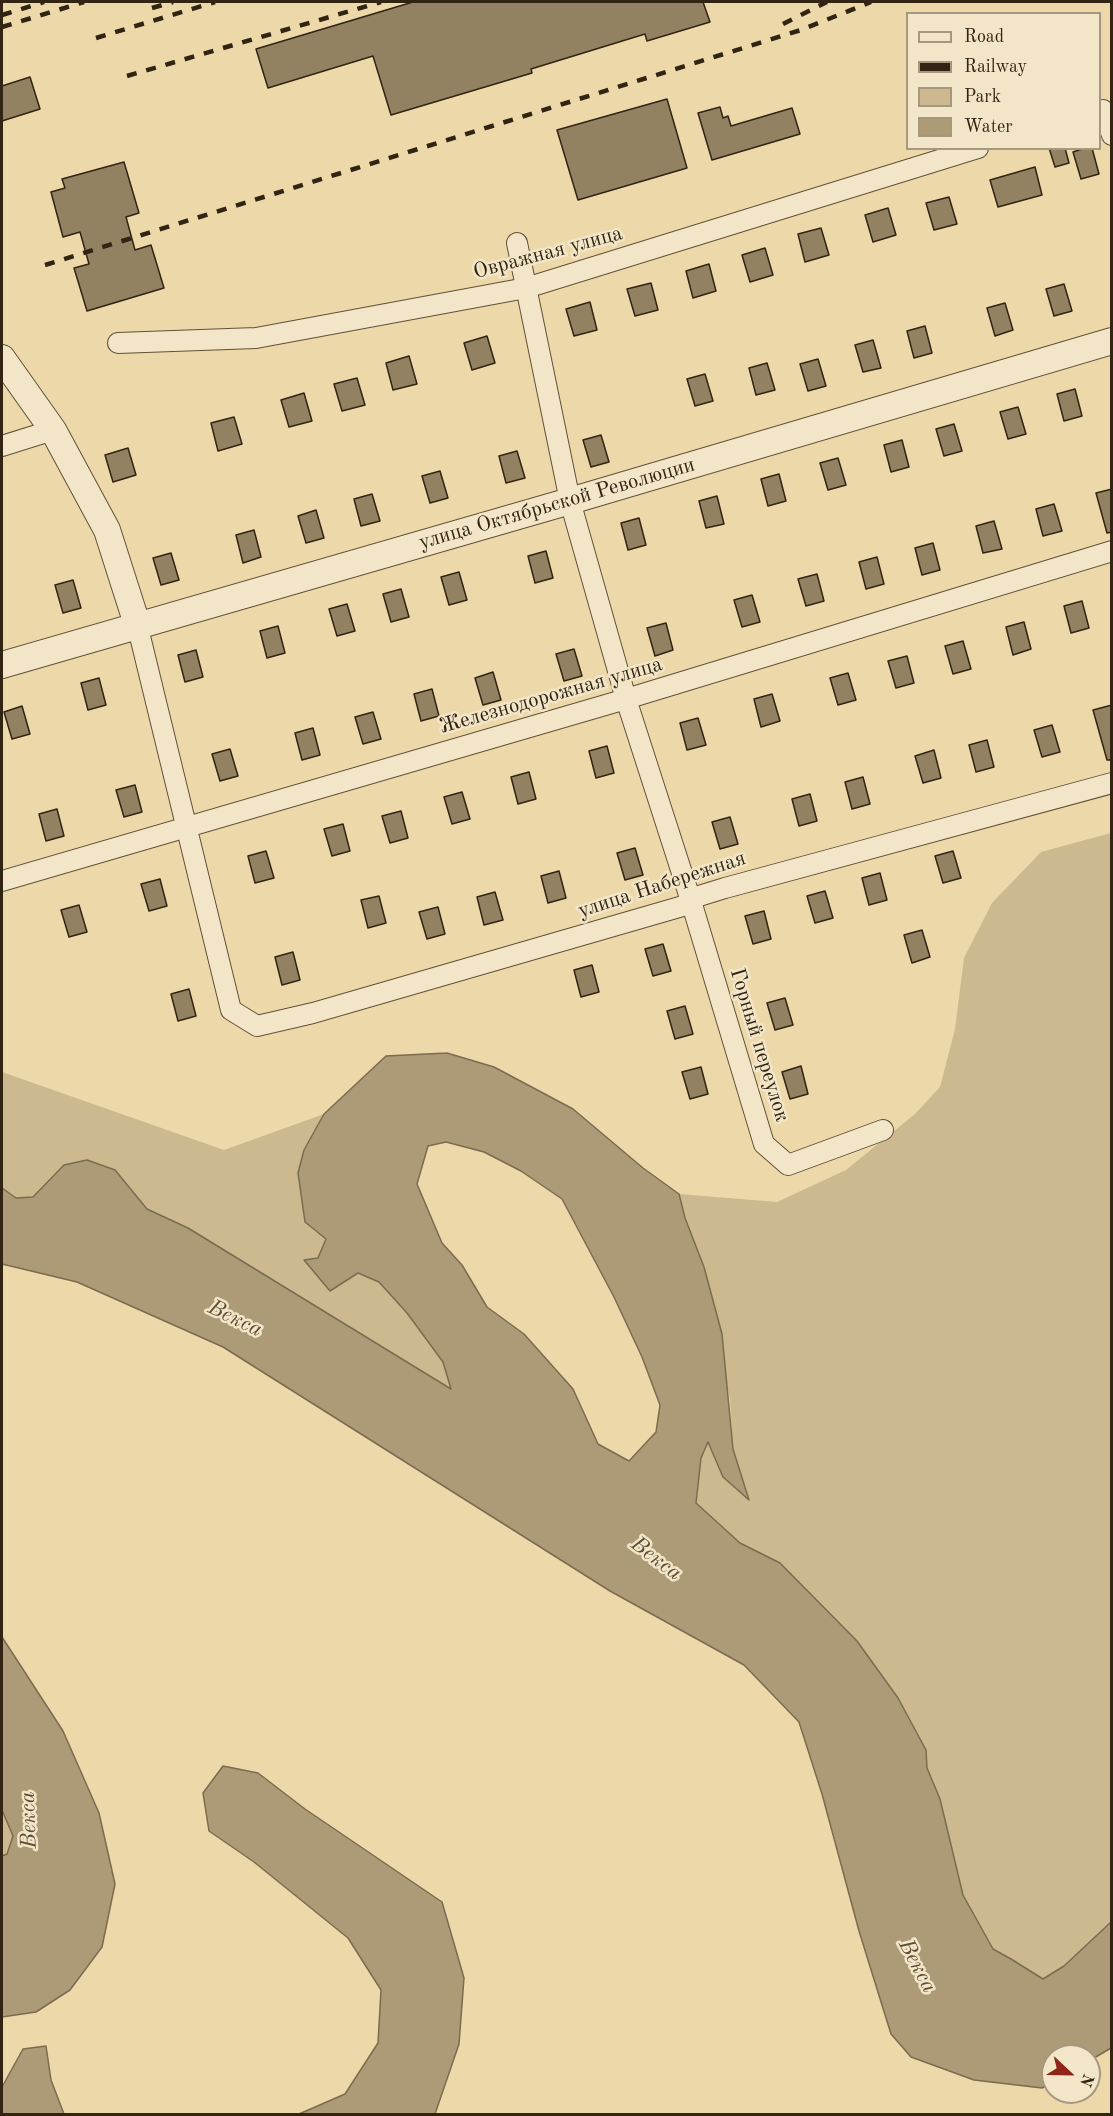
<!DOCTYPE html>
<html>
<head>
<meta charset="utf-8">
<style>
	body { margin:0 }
	#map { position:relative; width:1113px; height:2116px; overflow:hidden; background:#edd8aa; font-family:"Old Standard TT",serif }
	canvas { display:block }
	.frame { position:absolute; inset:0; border:3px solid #312413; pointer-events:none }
	.legend { position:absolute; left:906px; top:12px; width:195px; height:138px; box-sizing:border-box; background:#f3e6c8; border:2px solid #a59880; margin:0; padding:8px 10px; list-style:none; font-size:18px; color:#312413 }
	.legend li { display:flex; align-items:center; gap:12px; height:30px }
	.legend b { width:30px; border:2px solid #a59880 }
	.north { position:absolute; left:1041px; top:2044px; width:60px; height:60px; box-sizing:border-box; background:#f3e6c8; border:2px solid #a59880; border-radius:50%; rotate:112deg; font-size:16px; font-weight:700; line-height:24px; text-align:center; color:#312413 }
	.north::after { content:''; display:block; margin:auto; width:21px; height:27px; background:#8f2418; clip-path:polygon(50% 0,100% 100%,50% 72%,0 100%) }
</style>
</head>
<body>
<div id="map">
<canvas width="1113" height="2116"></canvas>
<div class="frame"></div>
<ul class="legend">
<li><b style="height:8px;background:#f3e6c8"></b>Road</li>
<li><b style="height:8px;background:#312413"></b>Railway</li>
<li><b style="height:16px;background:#cdb990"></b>Park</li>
<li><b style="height:16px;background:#ad9b77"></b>Water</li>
</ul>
<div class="north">N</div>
</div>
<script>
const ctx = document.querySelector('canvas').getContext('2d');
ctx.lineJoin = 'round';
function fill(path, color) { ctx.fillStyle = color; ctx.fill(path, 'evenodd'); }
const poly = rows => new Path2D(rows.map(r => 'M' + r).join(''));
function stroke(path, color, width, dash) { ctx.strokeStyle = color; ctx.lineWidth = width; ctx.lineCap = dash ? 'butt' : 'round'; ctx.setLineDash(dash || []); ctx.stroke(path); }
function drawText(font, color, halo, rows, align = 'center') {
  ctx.font = font + ' "Old Standard TT",serif'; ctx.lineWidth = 5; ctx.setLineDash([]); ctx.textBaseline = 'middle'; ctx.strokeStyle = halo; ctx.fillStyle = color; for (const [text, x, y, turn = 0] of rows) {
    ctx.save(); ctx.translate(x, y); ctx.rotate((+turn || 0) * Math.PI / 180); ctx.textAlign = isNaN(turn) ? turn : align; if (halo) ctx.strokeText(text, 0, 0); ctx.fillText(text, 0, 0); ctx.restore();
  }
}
fill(poly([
	[1111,833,1111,1922,1064,1966,1043,1980,1011,1959,993,1949,962,1895,940,1799,927,1768,926,1750,780,1563,740,1543,696,1503,701,1458,708,1441,723,1477,749,1499,733,1449,730,1400,709,1287,704,1267,685,1218,679,1194,777,1202,846,1170,915,1114,940,1087,955,1029,964,958,992,903,1041,852],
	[2,1072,224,1150,324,1114,304,1150,327,1238,318,1258,304,1260,359,1273,379,1282,407,1313,443,1362,452,1389,188,1228,146,1209,114,1170,64,1165,33,1197,16,1198,2,1188],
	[2,1810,13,1836,7,1854,2,1856]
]), '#cdb990');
const water = poly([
	[447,1053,494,1067,573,1109,643,1168,679,1194,685,1218,704,1267,722,1334,733,1449,749,1500,723,1477,708,1442,701,1458,696,1503,740,1543,780,1563,857,1641,898,1698,926,1750,927,1768,940,1799,963,1895,993,1949,1011,1959,1043,1979,1064,1966,1111,1922,1111,2048,1089,2061,1089,2056,1053,2056,1053,2082,1042,2088,974,2080,911,2057,891,2034,859,1931,822,1794,799,1722,744,1665,610,1591,223,1347,77,1282,2,1264,2,1188,16,1198,33,1197,64,1165,87,1160,115,1170,147,1209,188,1228,451,1389,443,1362,407,1313,379,1282,358,1273,330,1291,304,1260,318,1258,326,1239,305,1222,298,1173,304,1150,324,1114,386,1056,447,1053],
	[446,1142,484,1152,521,1171,562,1199,614,1297,642,1357,660,1405,656,1432,629,1461,598,1444,573,1389,524,1334,487,1307,462,1265,442,1243,417,1184,428,1146,446,1142],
	[2,1637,63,1731,99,1813,115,1884,102,1947,70,1990,36,2012,2,2017,2,1856,7,1854,13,1836,2,1810,2,1637],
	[223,1766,258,1773,305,1809,442,1902,464,1978,459,2044,435,2114,299,2114,345,2094,378,2043,381,1990,348,1938,254,1862,209,1831,203,1793,223,1766],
	[46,2046,51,2080,64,2114,2,2114,2,2087,23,2049,46,2046]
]);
fill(water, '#ad9b77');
stroke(water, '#7b6b4f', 1.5);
const building = poly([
	[413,2,703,2,710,22,647,41,645,34,531,69,532,73,391,115,373,56,268,88,256,49,413,2],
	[30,77,40,109,2,121,2,86,30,77],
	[667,99,687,168,578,200,557,130,667,99],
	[720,107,723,118,728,116,731,126,792,108,800,134,712,160,698,113,720,107],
	[1049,148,1065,148,1069,163,1055,167,1049,148],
	[1085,148,1092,148,1099,174,1081,179,1073,152,1085,148],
	[124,162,139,213,126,217,135,250,151,245,164,288,87,311,74,268,89,264,80,232,63,237,51,192,65,188,62,179,124,162],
	[1035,167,1042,195,998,207,990,180,1035,167],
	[949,197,957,224,934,230,926,203,949,197],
	[888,208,896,235,873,242,865,215,888,208],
	[821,228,829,255,805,262,798,234,821,228],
	[765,248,773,275,750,282,742,255,765,248],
	[709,264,716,291,693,298,686,271,709,264],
	[651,283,658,310,635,316,627,289,651,283],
	[1064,284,1072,311,1054,316,1046,289,1064,284],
	[590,302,597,330,574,336,566,309,590,302],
	[1005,303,1013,330,995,336,987,308,1005,303],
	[925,326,932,353,914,358,907,331,925,326],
	[487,336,495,363,472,370,464,343,487,336],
	[873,340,881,368,863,372,855,345,873,340],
	[409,356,417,384,393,390,386,363,409,356],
	[818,359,826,386,808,391,800,364,818,359],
	[767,363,775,390,756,395,749,368,767,363],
	[705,374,713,401,695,406,687,379,705,374],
	[357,378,365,405,342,411,334,384,357,378],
	[1075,389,1082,416,1064,421,1057,394,1075,389],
	[304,393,312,421,289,427,281,400,304,393],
	[1018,407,1026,434,1008,439,1000,412,1018,407],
	[234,417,242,444,218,451,211,423,234,417],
	[954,424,962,451,944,456,936,429,954,424],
	[601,435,609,462,591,467,583,440,601,435],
	[902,440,909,467,891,472,884,445,902,440],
	[128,448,136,475,113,482,105,455,128,448],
	[517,451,525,478,506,483,499,456,517,451],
	[838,458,846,485,828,490,820,463,838,458],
	[440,471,448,498,430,503,422,476,440,471],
	[779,474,786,501,768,506,761,479,779,474],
	[1112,489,1112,532,1107,533,1096,493,1112,489],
	[372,494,380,521,361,526,354,499,372,494],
	[717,496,724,524,706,528,699,501,717,496],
	[1054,504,1062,531,1043,536,1036,509,1054,504],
	[316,510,324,538,306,543,298,516,316,510],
	[639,518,646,545,628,550,621,523,639,518],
	[994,521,1002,549,983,553,976,526,994,521],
	[254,530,261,557,243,563,236,535,254,530],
	[933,543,940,570,922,575,915,548,933,543],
	[546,551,553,578,535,583,528,556,546,551],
	[171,553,179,580,161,585,153,558,171,553],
	[877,557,884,584,866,589,859,562,877,557],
	[459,572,467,600,449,605,441,577,459,572],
	[817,574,824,601,806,606,798,579,817,574],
	[73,580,81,608,63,613,55,585,73,580],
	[401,589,409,617,391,622,383,594,401,589],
	[752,595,760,622,742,627,734,600,752,595],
	[1082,601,1089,628,1071,633,1064,606,1082,601],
	[347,604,355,631,337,636,329,609,347,604],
	[1024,622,1031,649,1013,655,1006,627,1024,622],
	[666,623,673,650,655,656,647,628,666,623],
	[278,626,285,653,267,658,260,631,278,626],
	[963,641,971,669,953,674,945,646,963,641],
	[574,649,582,676,564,681,556,654,574,649],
	[196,650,203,677,185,682,178,655,196,650],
	[907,656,914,683,896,688,888,661,907,656],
	[493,672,501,700,483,705,475,678,493,672],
	[848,673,856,700,838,705,830,678,848,673],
	[99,678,106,705,88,710,81,683,99,678],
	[432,689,439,716,421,721,414,694,432,689],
	[772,694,780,721,761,727,754,699,772,694],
	[1112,705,1112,760,1107,760,1093,710,1112,705],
	[22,706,30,734,12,739,4,712,22,706],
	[373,712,381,739,363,744,355,717,373,712],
	[698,718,706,745,687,750,680,723,698,718],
	[1052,725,1060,752,1042,757,1034,730,1052,725],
	[313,728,320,755,302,760,295,733,313,728],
	[987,740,994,767,976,772,969,745,987,740],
	[607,746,614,773,596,778,589,751,607,746],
	[230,749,238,776,220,781,212,754,230,749],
	[934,750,941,778,923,783,915,756,934,750],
	[529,772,536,799,518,804,511,777,529,772],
	[863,777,870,804,852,809,845,782,863,777],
	[135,785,142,812,124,817,116,790,135,785],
	[462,792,470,819,452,824,444,797,462,792],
	[810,794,817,821,799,826,792,799,810,794],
	[57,809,64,836,46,841,39,814,57,809],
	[401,811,408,838,390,843,382,816,401,811],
	[730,817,738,844,720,849,712,822,730,817],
	[343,824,350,851,332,856,324,829,343,824],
	[635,848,643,875,625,880,617,853,635,848],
	[266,851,274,878,255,883,248,856,266,851],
	[953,851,961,878,943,883,935,856,953,851],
	[559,871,566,898,548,903,541,876,559,871],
	[880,873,887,900,869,905,862,878,880,873],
	[160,879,167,906,149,911,141,884,160,879],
	[825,891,833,918,815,923,807,896,825,891],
	[495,892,503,920,484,925,477,897,495,892],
	[379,896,386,923,368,928,361,900,379,896],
	[79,905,87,932,69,937,61,910,79,905],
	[438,907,445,934,427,939,419,912,438,907],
	[764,911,771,939,753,944,745,916,764,911],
	[922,930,930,957,912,963,904,935,922,930],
	[663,944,671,971,653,976,645,949,663,944],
	[293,952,300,980,282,985,275,957,293,952],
	[592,965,599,992,581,997,574,970,592,965],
	[189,989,196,1016,178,1021,171,994,189,989],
	[785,998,793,1025,775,1030,767,1003,785,998],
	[685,1006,693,1034,675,1039,667,1011,685,1006],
	[801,1066,808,1094,790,1099,782,1072,801,1066],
	[701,1067,708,1094,690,1099,682,1072,701,1067]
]);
fill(building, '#938262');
stroke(building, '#312413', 1.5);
const minor = poly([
	[1103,110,1112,135],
	[517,243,570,501,626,699,691,901,764,1144,788,1165,883,1130],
	[118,343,256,338,526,288,978,148],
	[2,446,53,430],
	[137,624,231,1010,257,1026,313,1013,683,906,699,896,725,888,1112,783],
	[2,881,626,699,1112,551]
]);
const tertiary = poly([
	[2,358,53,430,107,530,137,624],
	[2,665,570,501,1112,341]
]);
stroke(minor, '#605139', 22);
stroke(tertiary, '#605139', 28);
stroke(minor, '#f3e6c8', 20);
stroke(tertiary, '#f3e6c8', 26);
stroke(poly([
	[152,8,173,2],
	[2,15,44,2],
	[783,24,827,2],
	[2,27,84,2],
	[96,38,215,2],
	[127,76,381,2],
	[45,265,801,30,871,2]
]), '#312413', 4.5, [10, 10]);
drawText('21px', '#312413', '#f3e6c8', [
	["Овражная улица",548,253,-15],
	["улица Октябрьской Революции",557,504,-16],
	["Железнодорожная улица",551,696,-16],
	["улица Набережная",662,885,-18],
	["Горный переулок",759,1045,73]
]);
drawText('italic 22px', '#5c4e36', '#f3e6c8', [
	["Векса",235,1319,26],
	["Векса",656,1559,37],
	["Векса",29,1820,-92],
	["Векса",917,1966,62]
]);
</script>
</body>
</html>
